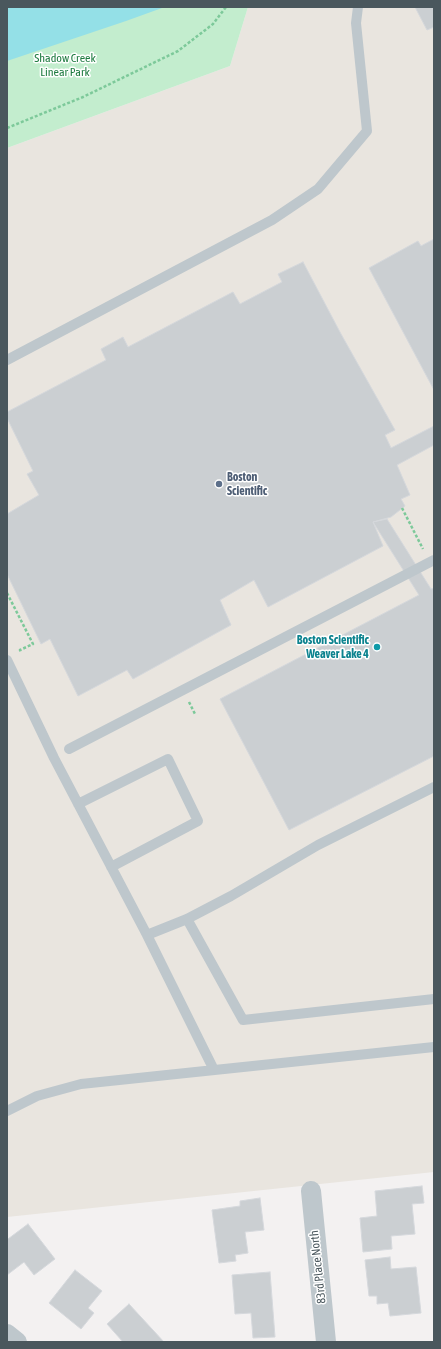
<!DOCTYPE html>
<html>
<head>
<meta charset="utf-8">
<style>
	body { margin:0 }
	#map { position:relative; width:441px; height:1349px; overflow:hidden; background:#f3f1f1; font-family:"Asap Condensed",sans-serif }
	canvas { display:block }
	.frame { position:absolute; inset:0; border:8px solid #4a575d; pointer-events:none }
</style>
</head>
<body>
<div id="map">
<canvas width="441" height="1349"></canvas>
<div class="frame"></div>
</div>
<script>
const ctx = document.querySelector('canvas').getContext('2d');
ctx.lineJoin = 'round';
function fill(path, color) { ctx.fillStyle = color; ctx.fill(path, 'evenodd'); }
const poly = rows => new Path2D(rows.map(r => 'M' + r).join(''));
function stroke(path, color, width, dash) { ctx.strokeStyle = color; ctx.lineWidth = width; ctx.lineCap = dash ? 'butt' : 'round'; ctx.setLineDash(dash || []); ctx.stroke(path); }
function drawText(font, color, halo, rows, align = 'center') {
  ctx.font = font + ' "Asap Condensed",sans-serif'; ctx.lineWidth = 3; ctx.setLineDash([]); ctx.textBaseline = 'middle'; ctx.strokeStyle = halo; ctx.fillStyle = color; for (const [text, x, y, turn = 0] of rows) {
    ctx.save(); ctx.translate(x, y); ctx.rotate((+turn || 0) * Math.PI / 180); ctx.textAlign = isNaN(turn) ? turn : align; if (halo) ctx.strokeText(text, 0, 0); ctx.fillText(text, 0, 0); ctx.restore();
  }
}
fill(poly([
	[248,7,434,7,434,1172,7,1217,7,148,230,66]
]), '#e9e5df');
fill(poly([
	[7,7,248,7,230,66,7,148]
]), '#c3edce');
fill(poly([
	[7,7,162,7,162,8,126,21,7,61]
]), '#94e0e7');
const building = poly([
	[415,7,434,7,434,27,427,30,415,7],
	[434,239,434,390,369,268,418,241,421,246,434,239],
	[303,262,341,334,395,430,385,435,391,448,434,426,434,445,397,465,410,495,401,499,405,506,391,517,373,522,383,546,268,607,254,580,220,600,231,625,133,679,127,670,78,696,50,639,41,644,7,574,7,514,39,495,27,474,33,471,7,418,7,412,106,360,101,349,123,337,128,347,233,292,240,304,282,282,278,274,303,262],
	[387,519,431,589,434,588,434,756,289,830,220,699,419,595,373,522,387,519],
	[422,1186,424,1203,412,1204,415,1234,391,1236,392,1249,363,1252,360,1218,377,1216,375,1191,422,1186],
	[260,1198,264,1230,245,1232,248,1253,235,1255,236,1261,219,1263,212,1210,240,1206,240,1201,260,1198],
	[28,1224,55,1259,34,1275,24,1262,7,1275,7,1238,8,1239,28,1224],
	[390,1257,391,1269,416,1267,421,1313,390,1316,388,1303,377,1304,377,1296,369,1296,365,1260,390,1257],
	[75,1270,102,1291,88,1308,94,1313,81,1329,49,1303,75,1270],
	[270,1272,275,1337,253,1338,251,1313,235,1314,232,1275,270,1272],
	[129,1304,164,1342,123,1342,107,1324,129,1304]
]);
fill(building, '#cbcfd2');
stroke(building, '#d5d8dc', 1);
stroke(poly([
	[7,128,83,97,178,51,213,24,226,7],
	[402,508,423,549],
	[7,593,33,644,20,650,21,653],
	[189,702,195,714]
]), '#7dc99a', 2.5, [3, 2]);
stroke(poly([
	[7,360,272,220,318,189,367,131,356,23,358,7],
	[7,660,54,758,147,935,214,1070],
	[69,749,434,560],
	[78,804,168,759,198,821,111,867],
	[187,919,243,1020,434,999],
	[147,935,187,919,231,896,318,845,434,787],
	[7,1111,37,1096,81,1084,434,1047]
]), '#bec7cc', 10);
stroke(poly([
	[311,1191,326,1342],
	[7,1334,17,1342]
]), '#bec7cc', 20);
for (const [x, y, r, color] of [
	[219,484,4,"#5c6f8a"],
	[377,647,4,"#0f9aa8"]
]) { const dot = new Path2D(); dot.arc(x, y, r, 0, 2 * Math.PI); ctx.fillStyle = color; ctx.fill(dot); stroke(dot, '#fff', 1.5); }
drawText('12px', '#1e7b40', '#fff', [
	["Shadow Creek",65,58],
	["Linear Park",65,72]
]);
drawText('bold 12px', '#4e5e75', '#fff', [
	["Boston",227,477],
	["Scientific",227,491]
], 'left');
drawText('bold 12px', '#0d838f', '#fff', [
	["Boston Scientific",369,640],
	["Weaver Lake 4",369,654]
], 'right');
drawText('12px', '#4a575d', '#fff', [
	["83rd Place North",318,1267,-96]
]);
</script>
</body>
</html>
